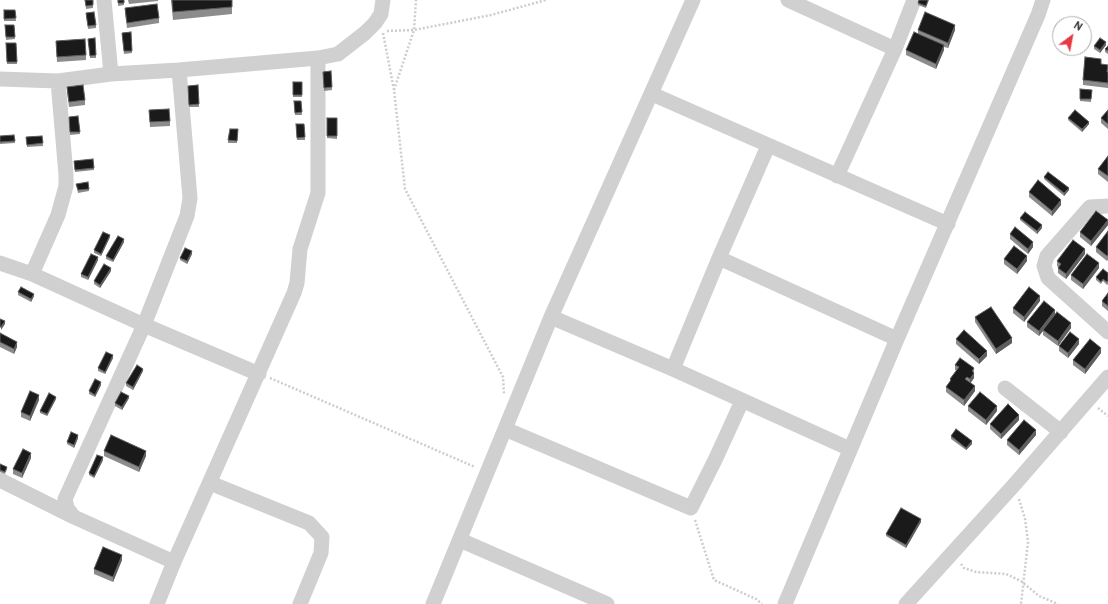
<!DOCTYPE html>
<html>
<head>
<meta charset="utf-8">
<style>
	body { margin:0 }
	#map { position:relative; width:1108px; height:604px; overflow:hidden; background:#fff; font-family:Overpass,sans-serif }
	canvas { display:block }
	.north { position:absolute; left:1052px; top:16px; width:40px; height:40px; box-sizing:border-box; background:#fff; border:1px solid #adadad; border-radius:50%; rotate:32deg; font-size:11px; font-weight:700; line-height:16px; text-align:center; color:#333 }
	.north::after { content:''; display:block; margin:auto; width:14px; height:18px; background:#e63946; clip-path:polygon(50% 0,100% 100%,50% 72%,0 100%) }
</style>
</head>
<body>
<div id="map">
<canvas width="1108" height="604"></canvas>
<div class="north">N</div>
</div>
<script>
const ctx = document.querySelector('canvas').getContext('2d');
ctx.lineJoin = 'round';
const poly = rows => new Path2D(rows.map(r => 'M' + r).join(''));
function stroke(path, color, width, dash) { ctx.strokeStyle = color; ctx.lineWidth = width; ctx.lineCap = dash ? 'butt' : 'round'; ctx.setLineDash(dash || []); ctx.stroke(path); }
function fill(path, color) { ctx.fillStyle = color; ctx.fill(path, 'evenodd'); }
stroke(poly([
	[387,31,414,30,491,15,546,0],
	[383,33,394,90,405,189,503,377,504,394],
	[394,90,414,30,416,0],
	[270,378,475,467],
	[1098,408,1108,416],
	[1019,499,1025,519,1028,542,1021,604],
	[695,520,714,580,756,599,762,604],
	[961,564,964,568,976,572,1006,574,1021,581,1039,596,1058,604]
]), '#cdcdcd', 2.5, [2, 2]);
stroke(poly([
	[104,0,111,74],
	[788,0,895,49],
	[0,79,58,81,111,74,179,70,318,58,338,54,365,33,375,23,381,14,383,0],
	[652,94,948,224],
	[837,176,895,49,914,0],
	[1108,206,1090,207,1047,256,1044,266,1048,278,1108,332],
	[719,258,897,339],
	[0,263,32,274,144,325,259,374],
	[32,274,58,215,66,186,66,175,58,81],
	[551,317,673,369,850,449],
	[673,369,719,258,768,146],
	[1005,388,1061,432],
	[505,429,691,508,716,458,742,401],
	[0,480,74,517,174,562],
	[210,483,309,523,322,537,321,553,300,604],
	[74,517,67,508,65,499,144,325,187,216,190,198,179,70],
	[460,540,607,604],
	[157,604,174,562,294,293,297,283,300,249,318,193,318,58],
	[433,604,551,317,693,0],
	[785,604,897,339,1038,15,1043,0],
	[906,604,1014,485,1108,377]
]), '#d0d0d0', 15);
fill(poly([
	[85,0,93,0,93,8,86,9],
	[118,0,124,0,124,5,118,6],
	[128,0,158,0,158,1,129,4],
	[171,0,232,0,232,14,173,20],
	[919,0,929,0,926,8,918,5,918,3],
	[125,8,159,18,159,23,127,28,125,13],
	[4,10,15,10,16,21,4,21],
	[86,15,96,25,96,28,88,29],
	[5,25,14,25,15,39,6,40],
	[918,30,955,30,948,48,944,47,944,50,936,69,906,55,906,50,918,34],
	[131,32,132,53,124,54,122,33],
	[88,39,96,55,96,58,90,58],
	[56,41,86,55,86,60,57,62],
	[6,43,16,43,17,64,7,64],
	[1106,45,1100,53,1094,49,1094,46],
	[1108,46,1108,54,1105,52,1105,49],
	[1101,64,1108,72,1108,88,1083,85,1083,80],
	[331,71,332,90,324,91,323,72],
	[293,82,302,82,302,97,293,97],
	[198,85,199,107,189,107,188,86],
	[67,87,85,100,85,105,69,107,67,92],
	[1080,89,1092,90,1091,102,1080,101],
	[301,101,302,115,295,115,294,104],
	[149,110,170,121,170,126,150,127],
	[1108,110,1108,129,1101,123,1101,118],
	[78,116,80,134,70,135,69,117],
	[327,118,337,118,337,139,327,138],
	[1068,118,1089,124,1082,132,1068,120],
	[296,124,304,124,305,140,297,140],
	[238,129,237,143,228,143,228,140],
	[0,136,15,141,15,143,0,144],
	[42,136,43,146,27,147,26,137],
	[1108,156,1108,182,1098,174,1098,169],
	[74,161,94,168,94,170,75,172],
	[1044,177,1069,190,1064,196,1044,179],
	[76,184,89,189,89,191,78,193],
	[1029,192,1061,205,1052,216,1029,197],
	[1020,218,1042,228,1037,234,1020,220],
	[1108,225,1091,246,1080,237,1080,232],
	[1108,231,1108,260,1107,261,1096,252,1096,247],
	[1010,234,1033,247,1028,254,1010,239],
	[110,237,101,256,94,253,94,250],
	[124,242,113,262,106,259,106,256],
	[192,254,187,264,180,260,180,258],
	[1085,254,1066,279,1058,273,1058,267,1057,266,1057,261],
	[1004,259,1027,261,1017,274,1004,264],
	[98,260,88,280,81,277,81,274],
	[1099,268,1083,289,1071,280,1071,275],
	[111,271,100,288,94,284,94,281],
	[1108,273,1108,284,1107,285,1103,281,1101,284,1096,280,1096,277],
	[18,292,34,296,31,302,18,295],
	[1108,293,1108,311,1102,306,1102,301],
	[1040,301,1024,322,1013,313,1013,308],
	[1055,314,1071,328,1058,346,1043,335,1043,331,1039,336,1027,327,1027,322],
	[975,317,1012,343,996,354,975,322],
	[0,333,17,347,14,354,0,347],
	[956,339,987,356,979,364,956,344],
	[1079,344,1068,358,1059,351,1059,346],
	[1101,353,1085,374,1073,365,1073,360],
	[113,358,105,374,98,371,98,368],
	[955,365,974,368,974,378,970,383,975,391,964,406,946,392,946,387,950,382,950,379,957,371,955,370],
	[143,371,133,390,126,386,126,383],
	[101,385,95,397,89,394,89,391],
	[129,398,122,410,115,406,115,403],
	[56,399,47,416,40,413,40,411],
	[39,400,30,421,21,417,21,412],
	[968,406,997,411,986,425,968,411],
	[1019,420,1001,439,990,429,990,424],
	[1036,435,1019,455,1007,445,1007,440],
	[951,436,972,444,966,450,951,439],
	[78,438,74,448,67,444,67,442],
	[104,451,146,456,139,472,104,456],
	[31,458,22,478,13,474,13,469],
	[103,460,94,478,89,475,89,473],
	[0,464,7,469,5,474,0,472],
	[921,522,906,548,886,536,886,534],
	[122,560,113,582,94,574,94,569]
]), '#8c8c8c');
fill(poly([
	[955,25,955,30,948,48,948,43],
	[1106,42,1106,45,1100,53,1100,50],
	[944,45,944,50,936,69,936,64],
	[1089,122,1089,124,1082,132,1082,129],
	[1069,188,1069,190,1064,196,1064,193],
	[1061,200,1061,205,1052,216,1052,211],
	[1108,220,1108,225,1091,246,1091,241],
	[1042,225,1042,228,1037,234,1037,231],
	[110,235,110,237,101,256,101,254],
	[124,239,124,242,113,262,113,260],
	[1033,242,1033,247,1028,254,1028,249],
	[1085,249,1085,254,1066,279,1066,274],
	[192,251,192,254,187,264,187,261],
	[1027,256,1027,261,1017,274,1017,269],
	[98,257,98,260,88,280,88,277],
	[1099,263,1099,268,1083,289,1083,284],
	[111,268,111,271,100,288,100,285],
	[34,294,34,296,31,302,31,299],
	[1040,296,1040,301,1024,322,1024,317],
	[1055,310,1055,315,1043,330,1043,331,1039,336,1039,331],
	[5,321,5,324,1,330,1,327],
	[1071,323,1071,328,1058,346,1058,341],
	[1012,338,1012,343,996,354,996,349],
	[1079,339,1079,344,1068,358,1068,353],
	[17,342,17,347,14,354,14,349],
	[1101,348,1101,353,1085,374,1085,369],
	[987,351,987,356,979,364,979,359],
	[113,355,113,358,105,374,105,372],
	[143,369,143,371,133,390,133,387],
	[974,373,974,378,970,384,970,379],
	[101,382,101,385,95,397,95,395],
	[975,386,975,391,964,406,964,400],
	[39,395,39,400,30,421,30,416],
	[129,396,129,398,122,410,122,407],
	[56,397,56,399,47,416,47,414],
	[997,406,997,411,986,425,986,420],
	[1019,415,1019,420,1001,439,1001,434],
	[1036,430,1036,435,1019,455,1019,450],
	[78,435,78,438,74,448,74,445],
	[972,441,972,444,966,450,966,448],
	[146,451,146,456,139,472,139,467],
	[31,453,31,458,22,478,22,473],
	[103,457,103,460,94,478,94,476],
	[921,519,921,522,906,548,906,545],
	[122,555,122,560,113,582,113,577]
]), '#5f5f5f');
const building = poly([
	[85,0,93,0,93,5,86,6,85,0],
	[118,0,124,0,124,3,118,3,118,0],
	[172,0,232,0,232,7,173,12,172,0],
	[919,0,928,0,926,6,918,3,919,0],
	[157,4,159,18,127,23,125,8,157,4],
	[4,10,15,10,16,18,4,19,4,10],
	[94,12,96,25,88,26,86,13,94,12],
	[925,12,955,25,948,43,918,30,925,12],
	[5,25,14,25,15,37,6,37,5,25],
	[131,32,132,51,124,51,122,33,131,32],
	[914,32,944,45,936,64,906,50,914,32],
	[95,38,96,55,90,56,88,39,95,38],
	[1100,38,1106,42,1100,50,1094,46,1100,38],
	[85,39,86,55,57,57,56,41,85,39],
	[6,43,16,43,17,62,7,62,6,43],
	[1108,46,1108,51,1105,49,1108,46],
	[1085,57,1101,59,1101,64,1108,65,1107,72,1108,72,1108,83,1083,80,1085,57],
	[331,71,332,87,324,88,323,72,331,71],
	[293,82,302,82,302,95,293,95,293,82],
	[83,85,85,100,69,102,67,87,83,85],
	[198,85,199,104,189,105,188,86,198,85],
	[1080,89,1092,90,1091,99,1080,99,1080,89],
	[294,101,301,101,302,112,295,113,294,101],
	[169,109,170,121,150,122,149,110,169,109],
	[1075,110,1089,122,1082,129,1068,118,1075,110],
	[1108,110,1108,124,1101,118,1108,110],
	[78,116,80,132,70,132,69,117,78,116],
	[327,118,337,118,337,136,327,136,327,118],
	[296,124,304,124,305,137,297,138,296,124],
	[230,129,238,129,237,141,228,140,230,129],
	[14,135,15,141,0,142,0,136,14,135],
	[42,136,43,143,27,145,26,137,42,136],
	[1108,156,1108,176,1098,169,1108,156],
	[93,159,94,168,75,170,74,161,93,159],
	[1048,172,1069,188,1064,193,1044,177,1048,172],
	[1038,180,1061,200,1052,211,1029,192,1038,180],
	[88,182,89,189,78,190,76,184,88,182],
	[1096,211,1108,220,1091,241,1080,232,1096,211],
	[1025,212,1042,225,1037,231,1020,218,1025,212],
	[1015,227,1033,242,1028,249,1010,234,1015,227],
	[1108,231,1108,255,1107,256,1096,247,1108,231],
	[103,232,110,235,101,254,94,250,103,232],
	[118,236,124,239,113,260,106,256,118,236],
	[1073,240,1085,249,1066,274,1058,268,1061,264,1057,261,1073,240],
	[1014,246,1027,256,1017,269,1004,259,1014,246],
	[185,248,192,251,187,261,180,258,185,248],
	[91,254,98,257,88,277,81,274,91,254],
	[1087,254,1099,263,1083,284,1071,275,1087,254],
	[104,264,111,268,100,285,94,281,104,264],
	[1103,269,1108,273,1108,281,1107,282,1103,279,1101,282,1096,277,1103,269],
	[21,287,34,294,31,299,18,292,21,287],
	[1029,287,1040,296,1024,317,1013,308,1029,287],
	[1108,293,1108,306,1102,301,1108,293],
	[1044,301,1055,310,1039,331,1027,322,1044,301],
	[991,307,1012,338,996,349,975,317,991,307],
	[1057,312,1071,323,1058,341,1043,330,1057,312],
	[0,319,5,321,1,327,0,327,0,319],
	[964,330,987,351,979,359,956,339,964,330],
	[1070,332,1079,339,1068,353,1059,346,1070,332],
	[0,333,17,342,14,349,0,342,0,333],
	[1090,339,1101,348,1085,369,1073,360,1090,339],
	[106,352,113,355,105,372,98,368,106,352],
	[960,358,974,368,972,371,974,373,970,379,967,377,965,379,975,386,964,400,946,387,951,380,950,379,959,367,955,365,960,358],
	[137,365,143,369,133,387,126,383,137,365],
	[95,379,101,382,95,395,89,391,95,379],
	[30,391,39,395,30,416,21,412,30,391],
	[121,392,129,396,122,407,115,403,121,392],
	[980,392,997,406,986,420,968,406,980,392],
	[49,393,56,397,47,414,40,411,49,393],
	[1008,404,1019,415,1001,434,990,424,1008,404],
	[1024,420,1036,430,1019,450,1007,440,1024,420],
	[956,429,972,441,966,448,951,436,956,429],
	[71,432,78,435,74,445,67,442,71,432],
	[111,435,146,451,139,467,104,451,111,435],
	[23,449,31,453,22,473,13,469,23,449],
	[97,455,103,457,94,476,89,473,97,455],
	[0,464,7,467,5,472,0,470,0,464],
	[901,508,921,519,906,545,886,534,901,508],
	[103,547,122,555,113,577,94,569,103,547]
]);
fill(building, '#1a1a1a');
stroke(building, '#5f5f5f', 1);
</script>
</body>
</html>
